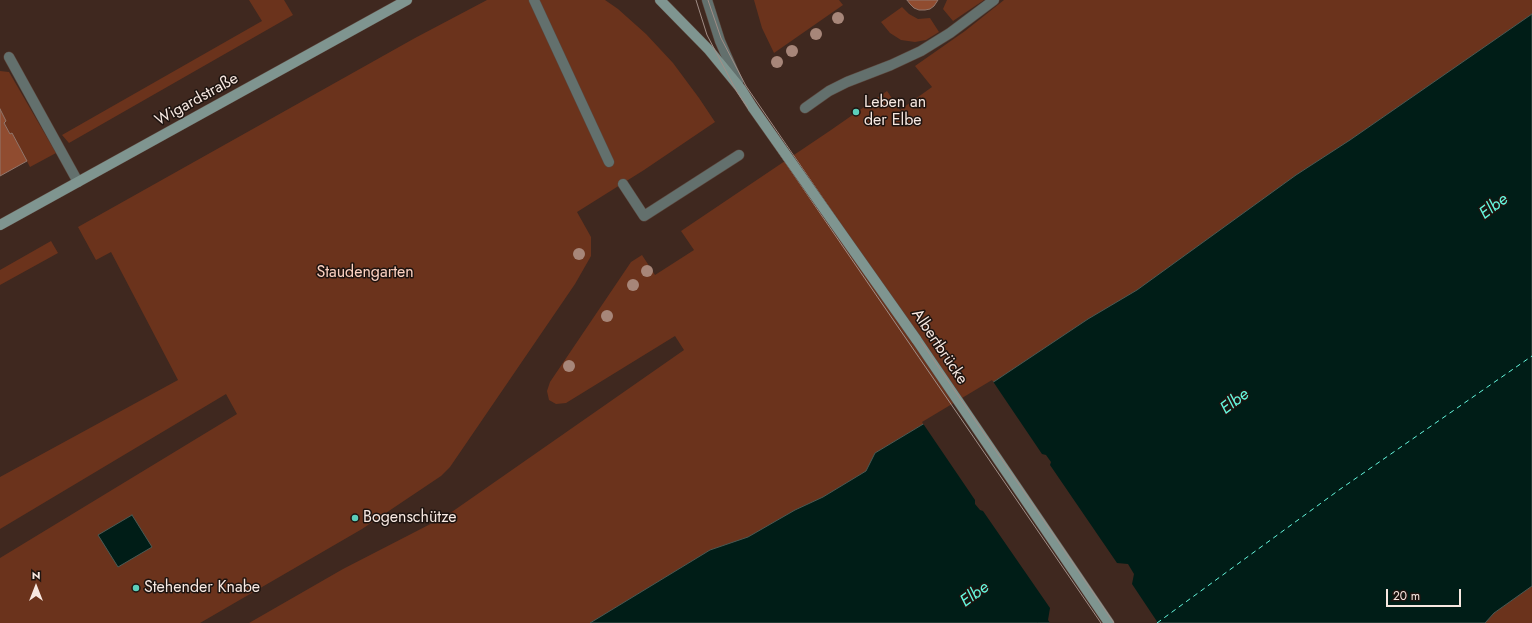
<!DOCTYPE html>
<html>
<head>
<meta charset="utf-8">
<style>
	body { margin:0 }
	#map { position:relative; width:1532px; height:623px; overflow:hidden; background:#3f281f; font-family:Jost,sans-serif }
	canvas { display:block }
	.north { position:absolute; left:16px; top:567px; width:40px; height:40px; -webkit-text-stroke:3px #1e1410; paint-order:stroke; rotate:0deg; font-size:11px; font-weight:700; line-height:16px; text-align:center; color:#f7e8e1 }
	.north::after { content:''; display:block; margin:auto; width:14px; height:18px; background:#f7e8e1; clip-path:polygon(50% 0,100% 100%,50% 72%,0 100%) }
	.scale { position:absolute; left:1386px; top:589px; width:75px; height:18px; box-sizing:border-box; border:2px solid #f7e8e1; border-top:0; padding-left:5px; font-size:12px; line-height:14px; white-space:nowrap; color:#f7e8e1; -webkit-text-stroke:3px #1e1410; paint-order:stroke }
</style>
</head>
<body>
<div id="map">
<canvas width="1532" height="623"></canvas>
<div class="north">N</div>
<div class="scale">20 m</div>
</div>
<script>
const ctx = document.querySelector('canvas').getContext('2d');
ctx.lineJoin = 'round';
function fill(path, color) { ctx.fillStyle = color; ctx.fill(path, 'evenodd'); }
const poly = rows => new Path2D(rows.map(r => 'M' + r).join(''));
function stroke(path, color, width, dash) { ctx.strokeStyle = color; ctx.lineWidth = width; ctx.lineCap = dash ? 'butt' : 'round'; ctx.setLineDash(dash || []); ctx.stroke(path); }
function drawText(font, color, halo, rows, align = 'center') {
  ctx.font = font + ' Jost,sans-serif'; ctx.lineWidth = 3; ctx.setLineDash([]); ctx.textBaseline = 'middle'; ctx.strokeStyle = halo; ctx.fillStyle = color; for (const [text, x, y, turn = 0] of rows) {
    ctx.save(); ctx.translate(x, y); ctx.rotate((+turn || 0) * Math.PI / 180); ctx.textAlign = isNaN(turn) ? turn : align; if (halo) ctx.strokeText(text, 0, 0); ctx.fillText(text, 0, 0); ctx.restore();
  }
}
fill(poly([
	[249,0,284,0,293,15,69,143,62,135,262,21],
	[487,0,605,0,618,9,646,34,673,63,699,98,715,122,644,170,577,212,591,237,591,256,575,284,450,467,441,476,362,529,200,623,0,623,0,558,237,414,226,394,0,529,0,477,178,380,111,252,96,260,78,227,415,38],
	[754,0,839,0,843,5,774,53,762,28],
	[947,0,984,0,953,21,943,9],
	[1004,0,1532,0,1532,14,1350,140,1296,175,1137,290,1088,319,995,381,875,453,866,471,823,497,795,510,748,537,710,550,590,623,249,623,343,569,446,516,684,350,675,336,566,403,556,404,549,400,547,391,550,382,631,262,642,255,655,275,694,250,681,231,831,130,887,91,900,110,932,87,915,66,965,31],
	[902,7,909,14,918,19,930,18,939,32,926,40,915,42,901,40,890,33,881,22],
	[0,71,9,72,56,153,30,167,12,133,10,134,4,123,6,121,0,109],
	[51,241,58,253,0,285,0,270],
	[1532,586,1532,623,1485,623,1494,613]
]), '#6b331c');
const water = poly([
	[1532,14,1532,586,1494,613,1485,623,590,623,710,550,748,537,795,510,823,497,866,471,875,453,995,381,1088,319,1137,290,1296,175,1350,140,1532,14],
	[132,515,152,547,118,567,98,535,132,515]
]);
fill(water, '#001d17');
stroke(water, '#4a5a54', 1);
fill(poly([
	[992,380,1042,454,1046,455,1051,462,1050,465,1117,563,1128,564,1134,574,1132,584,1158,623,1050,623,1048,620,1050,608,983,511,980,510,975,504,975,500,922,422]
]), '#3f281f');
stroke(poly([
	[1157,623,1339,490,1532,356]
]), '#65f7de', 1, [5, 4]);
const building = poly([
	[907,0,938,0,934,6,930,9,925,10,919,10,914,8,910,4,907,0],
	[0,109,6,121,4,123,10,134,12,133,27,161,0,176,0,109]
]);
fill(building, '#904c30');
stroke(building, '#92776c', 1);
const service = poly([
	[534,0,609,162],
	[9,57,78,182],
	[805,108,829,91,847,82,891,65,921,51,950,33,994,0],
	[623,184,644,216,739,155]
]);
const tertiary = poly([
	[707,0,720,41,738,82]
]);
const secondary = poly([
	[660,0,709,50,741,89,753,108],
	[0,225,407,0],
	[916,339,1109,623]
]);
stroke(service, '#5c473e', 11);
stroke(tertiary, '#5c473e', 11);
stroke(secondary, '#5c473e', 11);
stroke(service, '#63706d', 10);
stroke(tertiary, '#63706d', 10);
stroke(secondary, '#7f9590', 10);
stroke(poly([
	[696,0,707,35,737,92,1101,623],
	[708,0,721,38,746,86,1114,623]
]), '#a18e87', 1);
const secondaryBridge = poly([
	[753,108,916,339]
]);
stroke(secondaryBridge, '#5c473e', 11, []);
stroke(secondaryBridge, '#7f9590', 10);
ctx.fillStyle = '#a78679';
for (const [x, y] of [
	[838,18],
	[816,34],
	[792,51],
	[777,62],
	[579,254],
	[647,271],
	[633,285],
	[607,316],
	[569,366]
]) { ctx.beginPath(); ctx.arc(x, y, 6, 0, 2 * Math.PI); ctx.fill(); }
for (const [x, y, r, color] of [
	[856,112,4,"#5cceba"],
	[355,518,4,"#5cceba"],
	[136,588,4,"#5cceba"]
]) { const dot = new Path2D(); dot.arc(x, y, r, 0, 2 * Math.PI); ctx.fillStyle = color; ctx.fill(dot); stroke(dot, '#1e1410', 1.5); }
drawText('16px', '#f7e8e1', '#1e1410', [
	["Wigardstraße",197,100,-29],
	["Albertbrücke",939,347,56]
]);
drawText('16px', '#f7e8e1', '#1e1410', [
	["Leben an",864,103],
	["der Elbe",864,121],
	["Bogenschütze",363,518],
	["Stehender Knabe",144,588]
], 'left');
drawText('16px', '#fcd2c2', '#1e1410', [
	["Staudengarten",365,273]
]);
drawText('italic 17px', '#65f7de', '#1e1410', [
	["Elbe",1494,207,-37],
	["Elbe",1235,402,-37],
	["Elbe",975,595,-36]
]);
</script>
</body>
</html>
